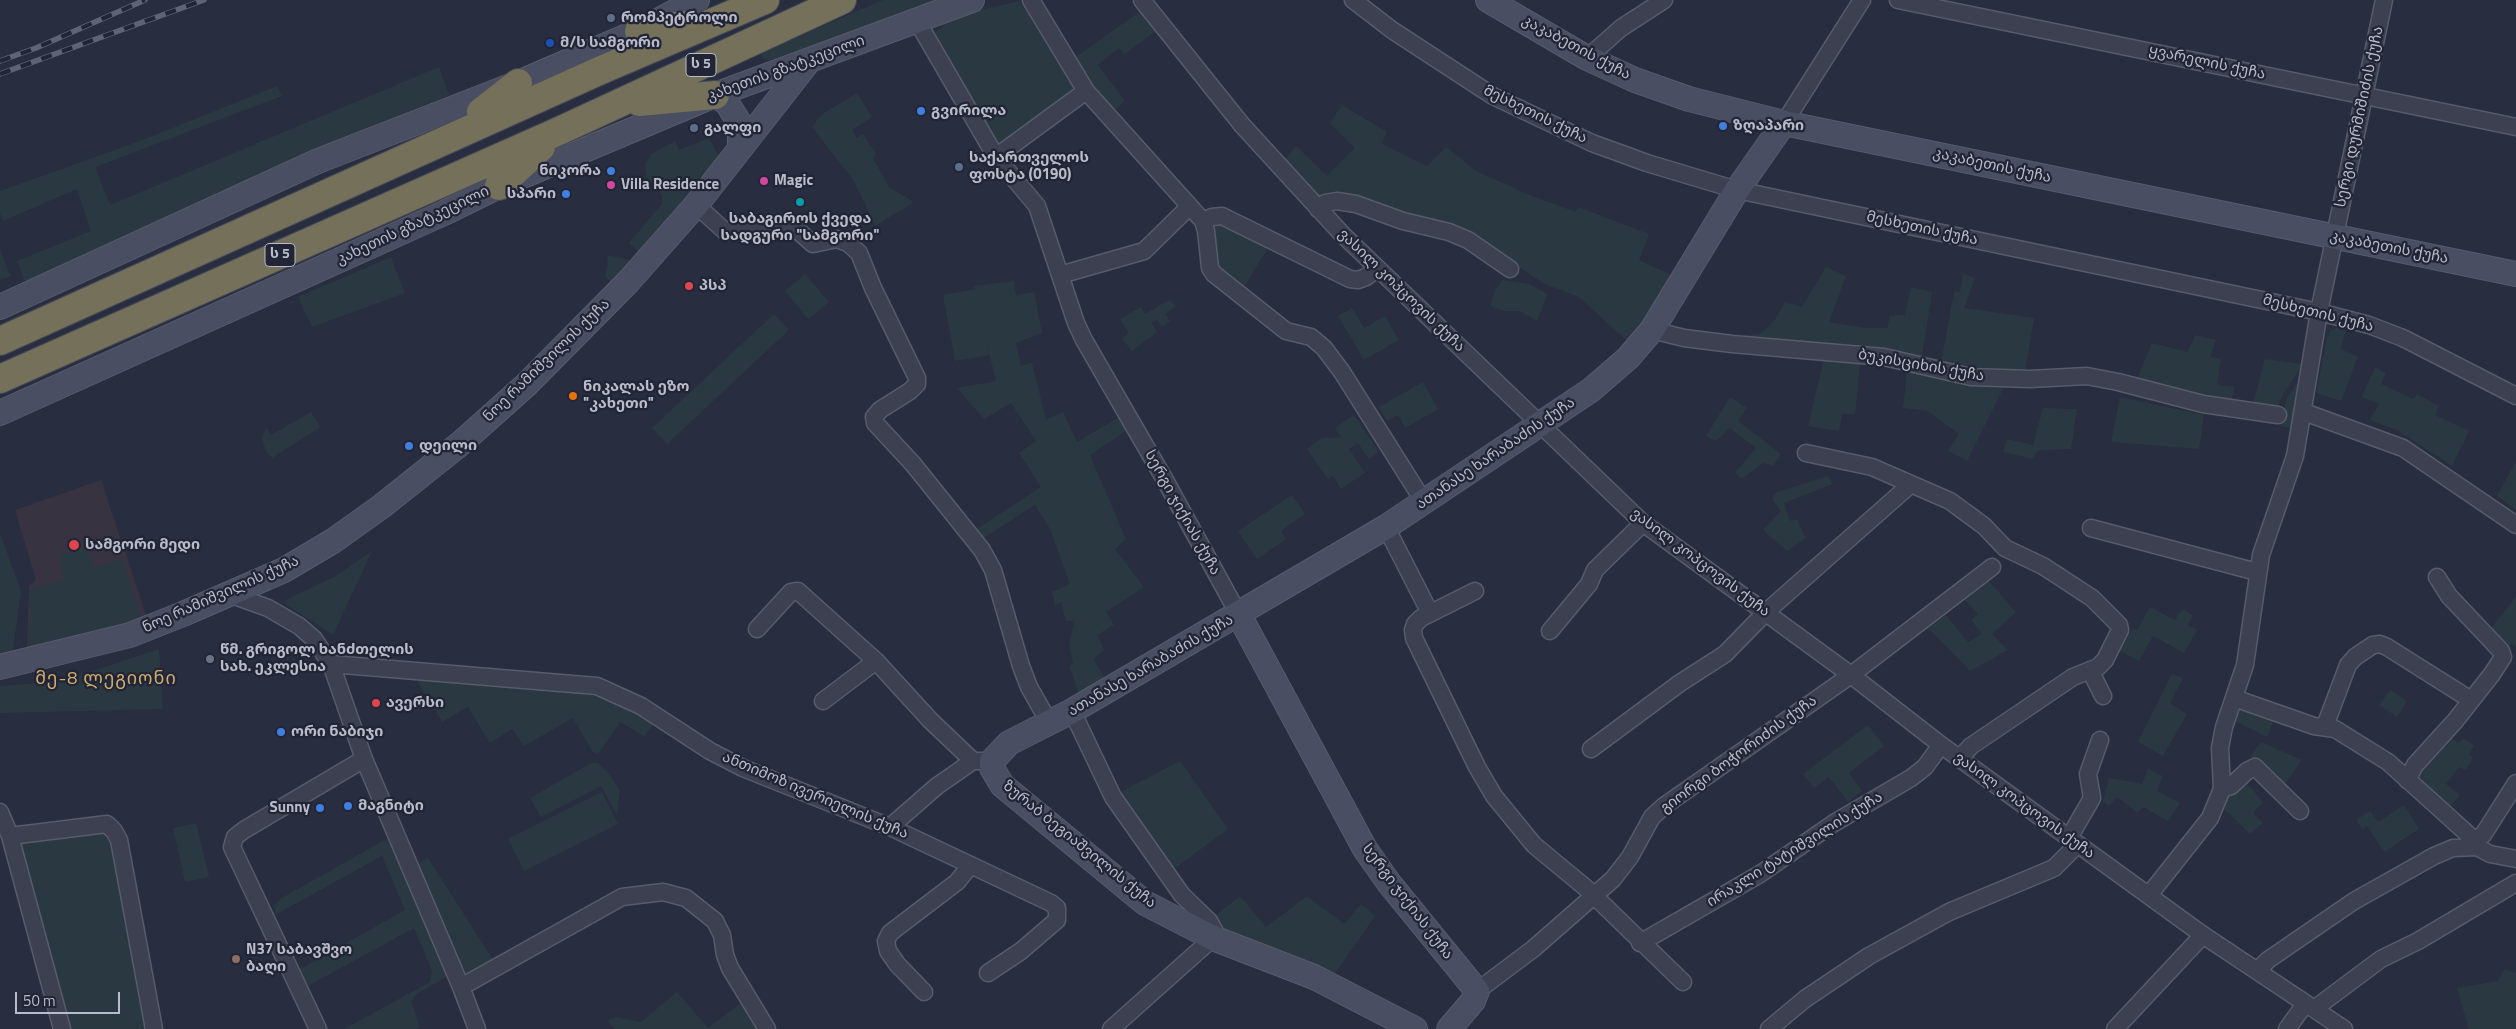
<!DOCTYPE html>
<html>
<head>
<meta charset="utf-8">
<style>
	body { margin:0 }
	#map { position:relative; width:2516px; height:1029px; overflow:hidden; background:#282d40; font-family:"Titillium Web",sans-serif }
	canvas { display:block }
	.scale { position:absolute; left:15px; top:992px; width:105px; height:22px; box-sizing:border-box; border:2px solid #b9bbca; border-top:0; padding-left:6px; font-size:15px; line-height:18px; white-space:nowrap; color:#b9bbca; -webkit-text-stroke:4px #212535; paint-order:stroke }
</style>
</head>
<body>
<div id="map">
<canvas width="2516" height="1029"></canvas>
<div class="scale">50 m</div>
</div>
<script>
const ctx = document.querySelector('canvas').getContext('2d');
ctx.lineJoin = 'round';
function fill(path, color) { ctx.fillStyle = color; ctx.fill(path, 'evenodd'); }
const poly = rows => new Path2D(rows.map(r => 'M' + r).join(''));
function stroke(path, color, width, dash) { ctx.strokeStyle = color; ctx.lineWidth = width; ctx.lineCap = dash ? 'butt' : 'round'; ctx.setLineDash(dash || []); ctx.stroke(path); }
function drawText(font, color, halo, rows, align = 'center') {
  ctx.font = font + ' "Titillium Web","Noto Sans Georgian",sans-serif'; ctx.lineWidth = 4.5; ctx.setLineDash([]); ctx.textBaseline = 'middle'; ctx.strokeStyle = halo; ctx.fillStyle = color; for (const [text, x, y, turn = 0] of rows) {
    ctx.save(); ctx.translate(x, y); ctx.rotate((+turn || 0) * Math.PI / 180); ctx.textAlign = isNaN(turn) ? turn : align; if (halo) ctx.strokeText(text, 0, 0); ctx.fillText(text, 0, 0); ctx.restore();
  }
}
fill(poly([
	[101,480,147,618,80,639,27,647,29,586,36,580,15,510]
]), '#383341');
fill(poly([
	[883,0,943,0,830,43,771,60,765,60,761,55,765,51],
	[1020,1,1075,86,1051,108,997,147,931,35,946,24,980,10],
	[1142,10,1157,30,1125,54,1119,48,1098,65,1125,101,1114,111,1073,59],
	[439,67,449,95,337,141,27,287,17,261,91,231,77,189,3,221,0,213,0,191,140,141,277,86,282,96,95,167,110,205],
	[857,93,872,117,852,130,856,138,863,134,876,154,873,158,889,187,914,202,875,226,854,181,812,127,822,114],
	[1342,105,1387,132,1382,144,1427,166,1446,147,1476,171,1527,194,1576,212,1578,207,1649,234,1639,260,1671,275,1636,333,1628,342,1579,297,1545,284,1472,237,1310,194,1283,162,1296,146,1327,176,1355,148,1330,123],
	[709,138,719,157,613,284,605,276,608,265,607,255,630,260,638,251,629,243,662,204,662,195,646,176,645,165,651,154,675,141,679,150],
	[1218,221,1271,243,1241,292,1220,275,1208,232,1213,223],
	[0,250,11,276,0,280],
	[391,257,405,293,312,327,298,297],
	[1826,267,1846,276,1829,322,1866,328,1887,328,1890,316,1905,315,1911,287,1932,292,1921,362,1893,352,1846,345,1725,337,1760,334,1774,321,1785,302,1802,307],
	[805,274,829,302,808,319,785,291],
	[1963,274,1975,278,1964,308,2034,318,2025,372,1941,363,1954,292,1960,292],
	[1502,280,1529,284,1548,294,1537,321,1520,311,1505,311,1490,306,1495,291],
	[1014,281,1016,295,1034,292,1042,333,1016,343,1021,366,1032,363,1046,420,1063,412,1077,442,1121,416,1129,429,1090,455,1126,539,1115,549,1144,587,1106,612,1114,625,1097,635,1104,650,1093,659,1106,680,1080,696,1069,666,1073,663,1069,645,1074,621,1066,621,1061,602,1055,605,1052,592,1070,584,1050,529,1035,505,979,541,972,532,1041,487,1019,453,1036,441,1011,403,984,419,957,388,996,381,987,344,989,355,955,361,943,295,975,289,974,286],
	[1169,300,1176,306,1166,314,1170,321,1162,327,1157,320,1151,322,1157,332,1132,351,1122,339,1129,333,1120,319,1141,307,1145,314],
	[1352,308,1364,328,1385,316,1399,340,1364,360,1338,316],
	[774,314,789,330,667,444,652,428],
	[2338,327,2346,330,2341,349,2358,357,2341,401,2316,393,2327,338,2330,332],
	[2195,335,2216,340,2210,357,2221,359,2217,385,2234,387,2231,405,2137,379,2152,343,2187,352],
	[1824,359,1860,364,1855,414,1842,414,1839,431,1808,426],
	[2265,359,2303,364,2281,398,2277,411,2252,408],
	[2375,367,2386,373,2381,384,2413,399,2417,394,2439,406,2435,415,2469,431,2452,466,2397,430,2370,420,2379,404,2362,397],
	[2305,371,2293,428,2280,426,2287,398],
	[1907,372,2005,385,1967,461,1948,451,1959,434,1928,411,1903,408],
	[1423,382,1438,409,1405,428,1398,415,1387,421,1379,407],
	[1730,397,1747,408,1738,421,1781,454,1773,466,1763,463,1742,479,1735,473,1756,448,1730,428,1716,441,1706,436],
	[2120,397,2204,415,2199,449,2111,442],
	[2043,408,2077,409,2071,449,2038,450,2033,459,2003,452,2007,439,2033,445],
	[311,412,320,427,272,458,266,451,262,439,266,427,271,435],
	[1354,415,1379,452,1369,459,1358,443,1349,449,1365,473,1341,489,1333,476,1328,479,1307,449,1322,438,1341,437,1335,428],
	[2515,463,2516,464,2516,510,2497,496],
	[1827,476,1833,484,1784,503,1790,521,1797,519,1806,538,1787,551,1763,530,1781,511,1772,499,1775,493],
	[1292,495,1305,514,1281,531,1286,539,1257,559,1238,531],
	[0,533,21,591,12,656,0,659],
	[86,548,94,568,122,559,141,617,81,637,28,645,31,608,29,590,65,580,58,556],
	[372,551,333,635,284,603,286,600,336,576],
	[1989,581,2016,612,1992,634,2008,650,1970,671,1928,628,1946,615,1968,642,1982,634,1971,620,1978,614,1965,600],
	[2516,597,2516,647,2512,644,2507,650,2488,632],
	[2150,607,2175,620,2182,609,2193,615,2188,625,2197,630,2184,653,2153,636,2139,661,2120,651,2133,628,2137,630],
	[159,649,163,709,0,713,0,686,62,681],
	[2172,674,2183,678,2170,703,2187,714,2163,756,2138,742],
	[415,677,593,690,657,720,644,736,620,722,598,754,592,751,573,718,524,746,512,729,490,743,468,707,442,722],
	[2390,690,2407,701,2397,717,2379,705],
	[2244,707,2276,715,2267,737,2233,720,2239,710],
	[1868,725,1884,746,1849,773,1862,791,1848,802,1829,777,1814,788,1803,774],
	[2446,734,2458,743,2464,738,2474,746,2469,754,2473,757,2466,770,2459,767,2446,784,2460,795,2447,809,2420,784,2417,776],
	[2261,742,2302,760,2285,784,2250,756],
	[1180,761,1228,829,1170,872,1117,794],
	[591,763,598,763,609,774,620,791,617,815,601,786,541,817,530,798],
	[2148,769,2163,776,2157,791,2180,803,2168,821,2143,807,2138,813,2117,797,2109,806,2103,801,2109,778,2142,784],
	[2245,781,2263,802,2253,813,2263,823,2250,834,2224,809,2228,793],
	[602,792,618,824,524,871,508,839],
	[2404,805,2419,829,2384,852,2367,826,2362,829,2356,820,2370,811,2378,822],
	[196,823,209,877,185,882,173,828],
	[106,831,112,839,148,1029,67,1029,16,842],
	[390,837,449,971,445,978,417,994,411,1002,420,1027,416,1029,344,1029,430,982,432,971,414,928,308,986,300,969,405,910,382,856,284,910,276,914,274,907,280,899],
	[428,858,495,963,469,977,461,977,416,864],
	[1240,896,1266,927,1307,896,1344,924,1361,904,1375,916,1332,978,1222,931,1211,919],
	[2504,969,2516,973,2516,1029,2469,1029,2457,988,2498,981],
	[677,992,708,1028,742,1002,757,1027,756,1029,614,1029,608,1021,615,1017,641,1022]
]), '#2a3941');
const street = poly([
	[1031,0,1086,91,1203,221,1206,231,1210,268,1214,274,1286,331,1311,337,1324,348,1342,372,1424,502],
	[1142,0,1242,125,1342,234,1643,523,1851,675,1941,745,2203,935,2344,1029],
	[1353,0,1392,30,1493,96,1592,143,1647,163,1737,190,2319,312,2369,325,2403,338,2516,396],
	[1898,0,2516,127],
	[917,21,996,157,1037,206,1076,323,1084,340,1165,480,1239,615],
	[1587,58,1621,28,1664,0],
	[1784,123,1862,0],
	[996,157,1086,91],
	[696,205,726,232,788,222,813,244,837,239,848,243,859,253,873,288,917,378,917,384,910,391,880,410,874,417,875,423,913,464,982,550,993,570,1021,666,1029,687,1050,724],
	[1318,209,1325,203,1337,201,1356,204,1403,221,1449,232,1468,240,1510,269],
	[1203,221,1212,217,1222,216,1350,279,1358,280,1366,277,1377,269],
	[1060,275,1144,251,1189,207],
	[1652,330,1684,338,1732,344,1884,357,1971,377,2030,379,2087,376,2118,382,2203,404,2278,415],
	[2304,412,2403,448,2516,525],
	[1806,453,1872,467,1950,501,1984,526,2005,548,2043,566,2092,598,2119,625,2120,630,2105,660,2098,667,2073,677,1971,746,1960,758],
	[1386,527,1430,613],
	[2091,528,2257,572],
	[1475,591,1421,618,1415,624,1413,630,1414,638,1477,767,1494,796,1534,845,1586,888,1683,982],
	[229,594,268,608,299,626,314,639,331,664,597,686,641,706,710,751,743,768,890,827,1051,903,1057,908,1057,920,1021,951,988,973],
	[757,629,791,592,798,591,876,661,930,720,973,761,992,761],
	[1550,631,1589,584,1595,570,1643,523],
	[331,664,364,759,461,987,477,1029],
	[2090,670,2103,696],
	[2234,698,2314,726,2335,729,2388,762,2470,836,2477,847,2490,854,2516,859],
	[823,701,876,661],
	[1072,711,1113,797,1182,895,1209,921,1215,932,1213,938,1111,1029],
	[2325,726,2348,665,2355,657,2373,645,2380,644,2387,647,2471,700],
	[1591,749,1680,683,1725,654,1766,612,1910,485],
	[2407,780,2415,765,2455,721,2492,674,2503,657,2501,651,2449,596,2437,577],
	[2222,789,2231,786,2247,771,2255,767,2300,811],
	[0,812,10,836,62,1029],
	[890,827,937,786,973,761],
	[10,836,107,824,114,831,119,840,154,1029],
	[2069,838,2092,798,2088,774,2100,740],
	[2474,841,2483,835,2516,783],
	[2149,895,2210,818,2222,789,2220,748,2224,727,2245,665,2261,555,2295,456,2319,312,2384,0],
	[1640,943,1760,874,1834,823,1911,778,1925,767,1941,745],
	[2257,971,2268,960,2354,901,2434,856,2453,848,2477,847],
	[461,987,622,897,663,892,686,898,715,921,722,935,725,955,730,968,767,1029],
	[1477,991,1533,949,1613,879,1630,857,1652,817,1664,806,1851,675,1992,567],
	[924,992,897,964,888,951,886,941,890,933,957,882,970,866],
	[2314,1009,2381,959,2418,941,2516,883],
	[318,1029,232,847,235,837,244,830,364,759],
	[1769,1029,1805,999,1869,956,1949,912,2054,868,2078,844],
	[2115,1029,2203,935],
	[2287,1029,2305,1004]
]);
const secondary = poly([
	[1488,0,1587,58,1635,80,1689,99,1784,123,2516,274],
	[715,95,727,103,740,124,740,147],
	[0,307,318,161,518,83,639,31,697,0],
	[0,413,444,213,499,186,715,95,972,0],
	[1239,615,1365,849,1389,883,1477,991,1473,1001,1449,1029],
	[0,667,130,635,183,614,284,570,333,541,382,506,461,443,526,385,628,282,696,205,808,62],
	[1415,1029,1314,977,1213,938,1145,903,1002,785,992,768,992,761,1009,743,1072,711,1386,527,1591,390,1628,358,1652,330,1737,190,1784,123]
]);
const highway = poly([
	[639,31,682,25],
	[639,102,715,95],
	[481,112,518,83],
	[499,186,541,147],
	[0,341,599,71,765,0],
	[0,379,559,131,842,0]
]);
stroke(street, '#575b6a', 19);
stroke(secondary, '#575b6a', 26);
stroke(highway, '#444857', 30);
stroke(street, '#3c4050', 16);
stroke(secondary, '#4a4e62', 24);
stroke(highway, '#757059', 28);
const rail = poly([
	[0,61,36,48,145,0],
	[0,74,204,0]
]);
stroke(rail, '#5e6376', 5.5);
stroke(rail, '#212535', 4, [11]);
for (const [x, y, r, color] of [
	[611,18,5,"#5c6f8a"],
	[550,43,5,"#1a4fb4"],
	[921,111,5,"#3f7fe0"],
	[1723,126,5,"#3f7fe0"],
	[694,128,5,"#5c6f8a"],
	[959,167,5,"#5c6f8a"],
	[611,171,5,"#3f7fe0"],
	[764,181,5,"#d1479c"],
	[611,185,5,"#d1479c"],
	[566,194,5,"#3f7fe0"],
	[800,202,5,"#0f9aa8"],
	[689,286,5,"#e0444e"],
	[573,396,5,"#e8710a"],
	[409,446,5,"#3f7fe0"],
	[74,545,6,"#e0444e"],
	[210,659,5,"#6b7280"],
	[376,703,5,"#e0444e"],
	[281,732,5,"#3f7fe0"],
	[348,806,5,"#3f7fe0"],
	[320,808,5,"#3f7fe0"],
	[236,959,5,"#8d6e63"]
]) { const dot = new Path2D(); dot.arc(x, y, r, 0, 2 * Math.PI); ctx.fillStyle = color; ctx.fill(dot); stroke(dot, '#212535', 2); }
for (const [x, y, w] of [
	[701,65,30],
	[280,255,30]
]) { const box = new Path2D(); box.roundRect(x - w / 2, y - 11.5, w, 23, 4); ctx.fillStyle = '#212535'; ctx.fill(box); stroke(box, '#b9bbca', 1); }
drawText('bold 14px', '#b9bbca', null, [
	["ს 5",701,65],
	["ს 5",280,255]
]);
drawText('bold 15px', '#b9bbca', '#212535', [
	["რომპეტროლი",621,18],
	["მ/ს სამგორი",560,43],
	["გვირილა",931,111],
	["ზღაპარი",1733,126],
	["გალფი",704,128],
	["საქართველოს",969,158],
	["ფოსტა (0190)",969,175],
	["ნიკორა",601,171,"right"],
	["Magic",774,181],
	["Villa Residence",621,185],
	["სპარი",556,194,"right"],
	["საბაგიროს ქვედა",800,219,"center"],
	["სადგური \"სამგორი\"",800,236,"center"],
	["პსპ",699,286],
	["ნიკალას ეზო",583,387],
	["\"კახეთი\"",583,404],
	["დეილი",419,446],
	["სამგორი მედი",85,545],
	["წმ. გრიგოლ ხანძთელის",220,650],
	["სახ. ეკლესია",220,667],
	["ავერსი",386,703],
	["ორი ნაბიჯი",291,732],
	["მაგნიტი",358,806],
	["Sunny",310,808,"right"],
	["N37 საბავშვო",246,950],
	["ბაღი",246,967]
], 'left');
drawText('15px', '#b9bbca', '#212535', [
	["კაკაბეთის ქუჩა",1576,48,28],
	["ყვარელის ქუჩა",2207,63,12],
	["კახეთის გზატკეცილი",786,69,-20],
	["მესხეთის ქუჩა",1535,115,26],
	["სერგი დურმიშიძის ქუჩა",2360,117,-78],
	["კაკაბეთის ქუჩა",1992,166,12],
	["კახეთის გზატკეცილი",413,226,-25],
	["მესხეთის ქუჩა",1922,229,12],
	["კაკაბეთის ქუჩა",2389,248,11],
	["ვასილ კოპცოვის ქუჩა",1401,291,44],
	["მესხეთის ქუჩა",2318,314,14],
	["ნოე რამიშვილის ქუჩა",547,361,-44],
	["ბუკისციხის ქუჩა",1921,366,10],
	["ათანასე ხარაბაძის ქუჩა",1496,454,-34],
	["სერგი ჯიქიას ქუჩა",1182,513,61],
	["ვასილ კოპცოვის ქუჩა",1700,563,37],
	["ნოე რამიშვილის ქუჩა",221,595,-24],
	["ათანასე ხარაბაძის ქუჩა",1151,666,-30],
	["გიორგი ბოჭორიძის ქუჩა",1739,755,-36],
	["ანთიმოზ ივერიელის ქუჩა",815,796,23],
	["ვასილ კოპცოვის ქუჩა",2024,806,36],
	["ზურაბ ბეგიაშვილის ქუჩა",1079,845,39],
	["ირაკლი ტატიშვილის ქუჩა",1795,850,-32],
	["სერგი ჯიქიას ქუჩა",1407,902,53]
]);
ctx.letterSpacing = '1px';
drawText('18px', '#cfad6e', '#212535', [
	["მე-8 ლეგიონი",106,680]
]);
ctx.letterSpacing = '0px';
</script>
</body>
</html>
